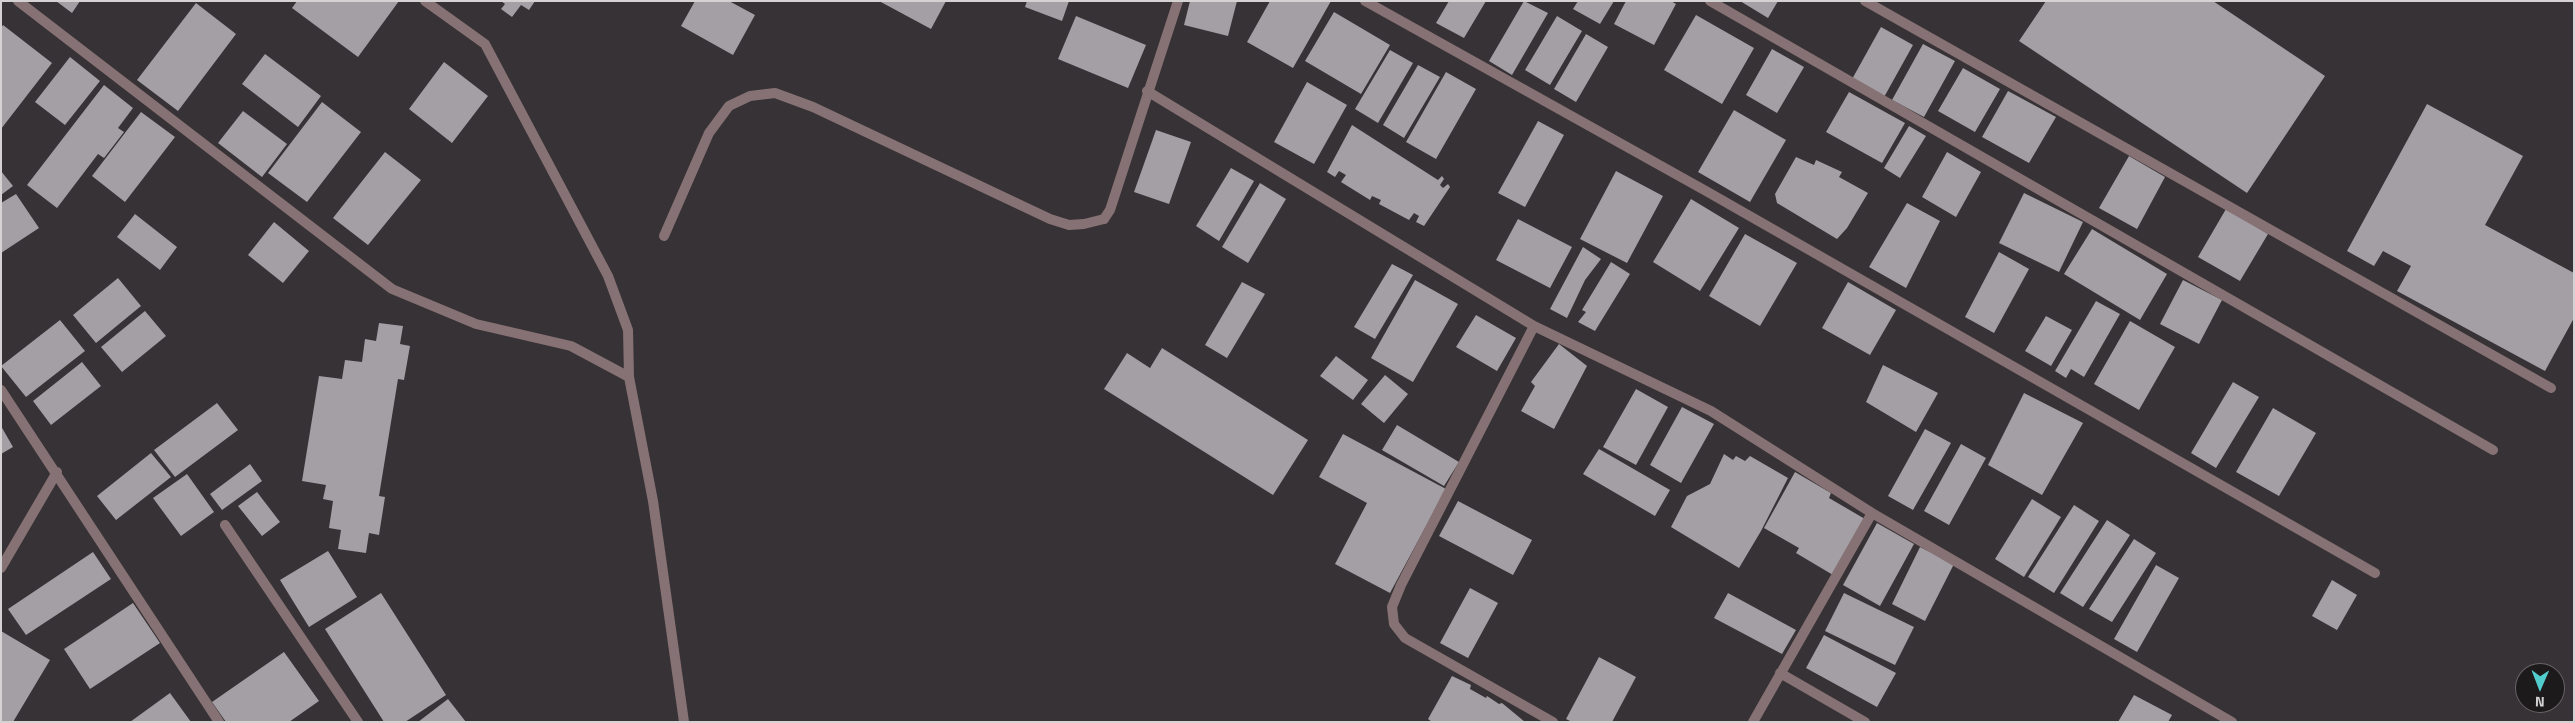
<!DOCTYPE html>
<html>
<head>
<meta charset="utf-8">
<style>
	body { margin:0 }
	#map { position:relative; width:2575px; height:723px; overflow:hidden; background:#373235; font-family:"Titillium Web",sans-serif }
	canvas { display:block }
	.frame { position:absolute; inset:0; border:2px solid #d5d2d4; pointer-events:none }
	.north { position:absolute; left:2515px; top:663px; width:50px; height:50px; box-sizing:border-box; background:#1d1a1c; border:1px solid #676466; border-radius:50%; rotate:181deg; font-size:14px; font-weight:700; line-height:20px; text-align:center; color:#d5d2d4 }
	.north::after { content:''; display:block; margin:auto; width:18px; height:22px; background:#52cdcd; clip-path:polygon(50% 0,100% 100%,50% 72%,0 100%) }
</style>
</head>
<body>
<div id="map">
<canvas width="2575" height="723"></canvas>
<div class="frame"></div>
<div class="north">N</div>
</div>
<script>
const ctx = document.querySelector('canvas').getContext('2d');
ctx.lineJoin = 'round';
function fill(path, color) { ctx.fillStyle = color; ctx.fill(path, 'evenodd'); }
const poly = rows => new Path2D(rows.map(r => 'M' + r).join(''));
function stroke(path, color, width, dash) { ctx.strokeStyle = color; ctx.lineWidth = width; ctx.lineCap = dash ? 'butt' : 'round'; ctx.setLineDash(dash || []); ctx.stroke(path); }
fill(poly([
	[56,1,80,1,72,13],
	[297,1,399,1,358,57,292,8],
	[501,1,535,1,529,10,521,5,512,17,501,9,505,4],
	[695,1,729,1,755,15,733,55,681,26],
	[879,1,946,1,931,29],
	[1027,1,1069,1,1062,21,1025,7],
	[1190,1,1237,1,1228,36,1184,25],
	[1270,1,1331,1,1293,68,1247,42],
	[1449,1,1486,1,1464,38,1436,23],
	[1524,1,1548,13,1512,75,1489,61],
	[1578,1,1614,1,1600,24,1573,9],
	[1626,1,1671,1,1676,4,1654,45,1614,24],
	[1740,1,1778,1,1768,18],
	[2046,1,2213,1,2325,76,2247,193,2019,41],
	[196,3,236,34,178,111,137,80],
	[1334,12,1390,45,1361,94,1305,61],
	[1696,15,1754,48,1722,104,1664,70],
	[1076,16,1146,45,1128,88,1058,59],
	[1557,16,1582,31,1550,85,1525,70],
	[3,25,52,63,1,129,1,28],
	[1881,27,1913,45,1883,99,1851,81],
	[1586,34,1608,47,1576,102,1554,89],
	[1923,44,1955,61,1924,117,1892,100],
	[1772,49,1804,67,1777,113,1746,95],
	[1390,50,1413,63,1378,123,1355,109],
	[265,54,321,96,298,127,242,84],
	[70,57,100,81,65,125,35,102],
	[444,62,488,96,452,143,409,109],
	[1418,65,1440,77,1404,138,1383,125],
	[1963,68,2000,89,1975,132,1938,111],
	[1446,72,1476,89,1436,159,1406,142],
	[1307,82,1347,105,1314,164,1274,142],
	[104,85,133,108,118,128,124,132,104,158,98,154,57,208,27,185],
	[2008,91,2056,117,2029,163,1982,137],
	[1849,92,1905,123,1882,163,1826,132],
	[322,102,361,132,307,202,268,173],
	[2427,104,2523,156,2485,225,2574,273,2574,318,2545,371,2397,291,2411,266,2383,251,2374,266,2347,251],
	[1734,110,1786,140,1750,202,1698,172],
	[243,111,287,144,262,177,218,143],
	[141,112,175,137,125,202,92,176],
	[1538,121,1564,135,1525,207,1498,193],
	[1352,125,1438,180,1442,176,1444,179,1440,185,1443,188,1448,184,1450,187,1424,226,1416,222,1419,216,1414,213,1409,220,1379,204,1381,200,1372,196,1370,200,1341,182,1346,175,1339,171,1335,177,1327,172],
	[1909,126,1926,136,1900,178,1884,168],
	[1156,130,1191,142,1169,204,1134,192],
	[385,152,421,180,368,245,333,218],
	[1947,152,1981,172,1956,217,1922,197],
	[2129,156,2165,177,2137,229,2099,208],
	[1796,157,1814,165,1816,160,1842,172,1839,177,1868,193,1847,228,1837,239,1777,203,1775,194],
	[1231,168,1254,181,1219,241,1196,226],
	[1,171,13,186,1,195],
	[1616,171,1663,196,1627,263,1580,239],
	[1260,183,1286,199,1248,263,1222,247],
	[2024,193,2083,222,2059,272,1999,243],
	[16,194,39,228,1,253,1,203],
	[1691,199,1739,228,1700,291,1653,262],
	[1907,203,1940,221,1906,288,1869,267],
	[2226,209,2268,234,2240,281,2198,257],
	[135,214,177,247,160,270,117,237],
	[1518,219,1572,247,1550,288,1496,260],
	[274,222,309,251,283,283,248,255],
	[2092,229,2167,274,2140,320,2064,274],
	[1745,234,1797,263,1760,326,1709,296],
	[1583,247,1601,259,1585,280,1567,318,1550,309],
	[1999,252,2029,269,1994,333,1965,317],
	[1611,262,1630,274,1595,331,1578,322,1586,312,1582,310],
	[1392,264,1413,275,1375,339,1354,327],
	[118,278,141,306,96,343,73,315],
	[1415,280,1458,304,1413,382,1371,358],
	[2183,280,2222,300,2199,344,2160,324],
	[1242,282,1265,294,1227,358,1205,345],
	[1848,282,1896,310,1870,355,1822,328],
	[2096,301,2120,314,2084,377,2071,369,2066,378,2055,371],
	[145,311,166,336,122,372,101,347],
	[1476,315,1516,338,1497,371,1456,347],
	[2046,316,2072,330,2051,366,2025,351],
	[60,320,85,351,26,397,1,366],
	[2130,321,2175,347,2139,410,2094,384],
	[379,323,403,326,400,344,410,346,404,380,398,379,379,496,385,497,379,535,369,533,366,553,338,549,341,530,329,528,333,501,323,499,326,485,302,481,319,376,342,379,345,360,362,362,365,339,376,341],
	[1559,344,1587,366,1554,429,1521,411,1535,386,1531,382],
	[1162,348,1308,440,1273,495,1104,389,1127,353,1150,368],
	[1336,356,1368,380,1353,400,1320,376],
	[82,362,101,386,51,425,33,401],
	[1883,365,1938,393,1916,432,1866,402],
	[1385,375,1408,394,1384,423,1361,404],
	[2233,382,2259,397,2216,468,2191,453],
	[1636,389,1668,407,1636,465,1603,447],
	[2024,393,2083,423,2042,495,1988,465],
	[217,403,238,430,175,477,154,450],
	[1682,407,1714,424,1681,483,1650,465],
	[2273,408,2316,433,2279,496,2236,472],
	[1397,425,1459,462,1444,486,1382,450],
	[1,426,13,447,1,454],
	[1925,429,1951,443,1913,510,1888,496],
	[1343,434,1446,489,1390,593,1335,564,1367,503,1319,477],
	[1961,444,1986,458,1949,525,1924,511],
	[1599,449,1670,490,1655,516,1583,474],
	[151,453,171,477,116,520,97,496],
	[1724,454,1733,460,1736,456,1745,461,1750,456,1788,478,1761,531,1739,568,1671,527,1687,496,1710,484],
	[250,464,262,481,222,510,210,494],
	[1795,472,1831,493,1829,498,1865,519,1833,575,1796,553,1799,548,1764,528],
	[187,474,214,512,181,536,153,498],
	[257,492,280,522,262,536,238,506],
	[2032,499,2061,517,2024,577,1995,559],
	[1458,501,1532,540,1513,575,1439,536],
	[2074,505,2099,521,2054,593,2028,577],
	[2107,520,2130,535,2083,607,2060,593],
	[1877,523,1914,544,1880,606,1843,585],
	[2134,539,2156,553,2112,622,2089,609],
	[1920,547,1954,564,1925,621,1892,604],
	[328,551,357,597,309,627,280,580],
	[93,552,111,579,26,635,8,609],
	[2156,565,2179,578,2137,652,2114,639],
	[2332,580,2357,595,2337,630,2312,616],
	[1470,588,1498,603,1468,658,1440,643],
	[381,593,446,695,405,722,384,722,325,629],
	[1728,593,1796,630,1782,654,1714,618],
	[1844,593,1914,627,1895,665,1825,631],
	[133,603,160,643,90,689,64,649],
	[1,631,50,660,13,722,1,722],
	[1824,635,1896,673,1877,707,1806,668],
	[284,652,319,701,289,722,226,722,212,702],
	[1599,657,1636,677,1612,722,1572,722,1566,719],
	[1452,676,1471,685,1470,689,1486,698,1487,696,1499,704,1502,703,1525,722,1432,722,1428,719],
	[170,693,191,722,130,722],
	[2134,695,2172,715,2168,722,2118,722],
	[448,699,466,722,418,722]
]), '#a39fa5');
stroke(poly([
	[664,236,709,133,729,106,750,96,775,93,813,107,1050,219,1069,225,1084,224,1104,219]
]), '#867274', 10);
stroke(poly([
	[18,1,392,289,476,324,571,346,629,377],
	[425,1,485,44,608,276,628,330,629,377,653,501,684,722],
	[1365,1,1706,191,2375,573],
	[1710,1,2493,450],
	[1865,1,2551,388],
	[1147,91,1534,326,1711,411,1872,513,2232,722],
	[1104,219,1110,210,1178,1],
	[1534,326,1401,585,1392,607,1394,624,1405,638,1553,722],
	[1,390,219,722],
	[225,525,358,722],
	[1,568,57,472],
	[1780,673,1865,722],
	[1753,722,1872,513]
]), '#867274', 10);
</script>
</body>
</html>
